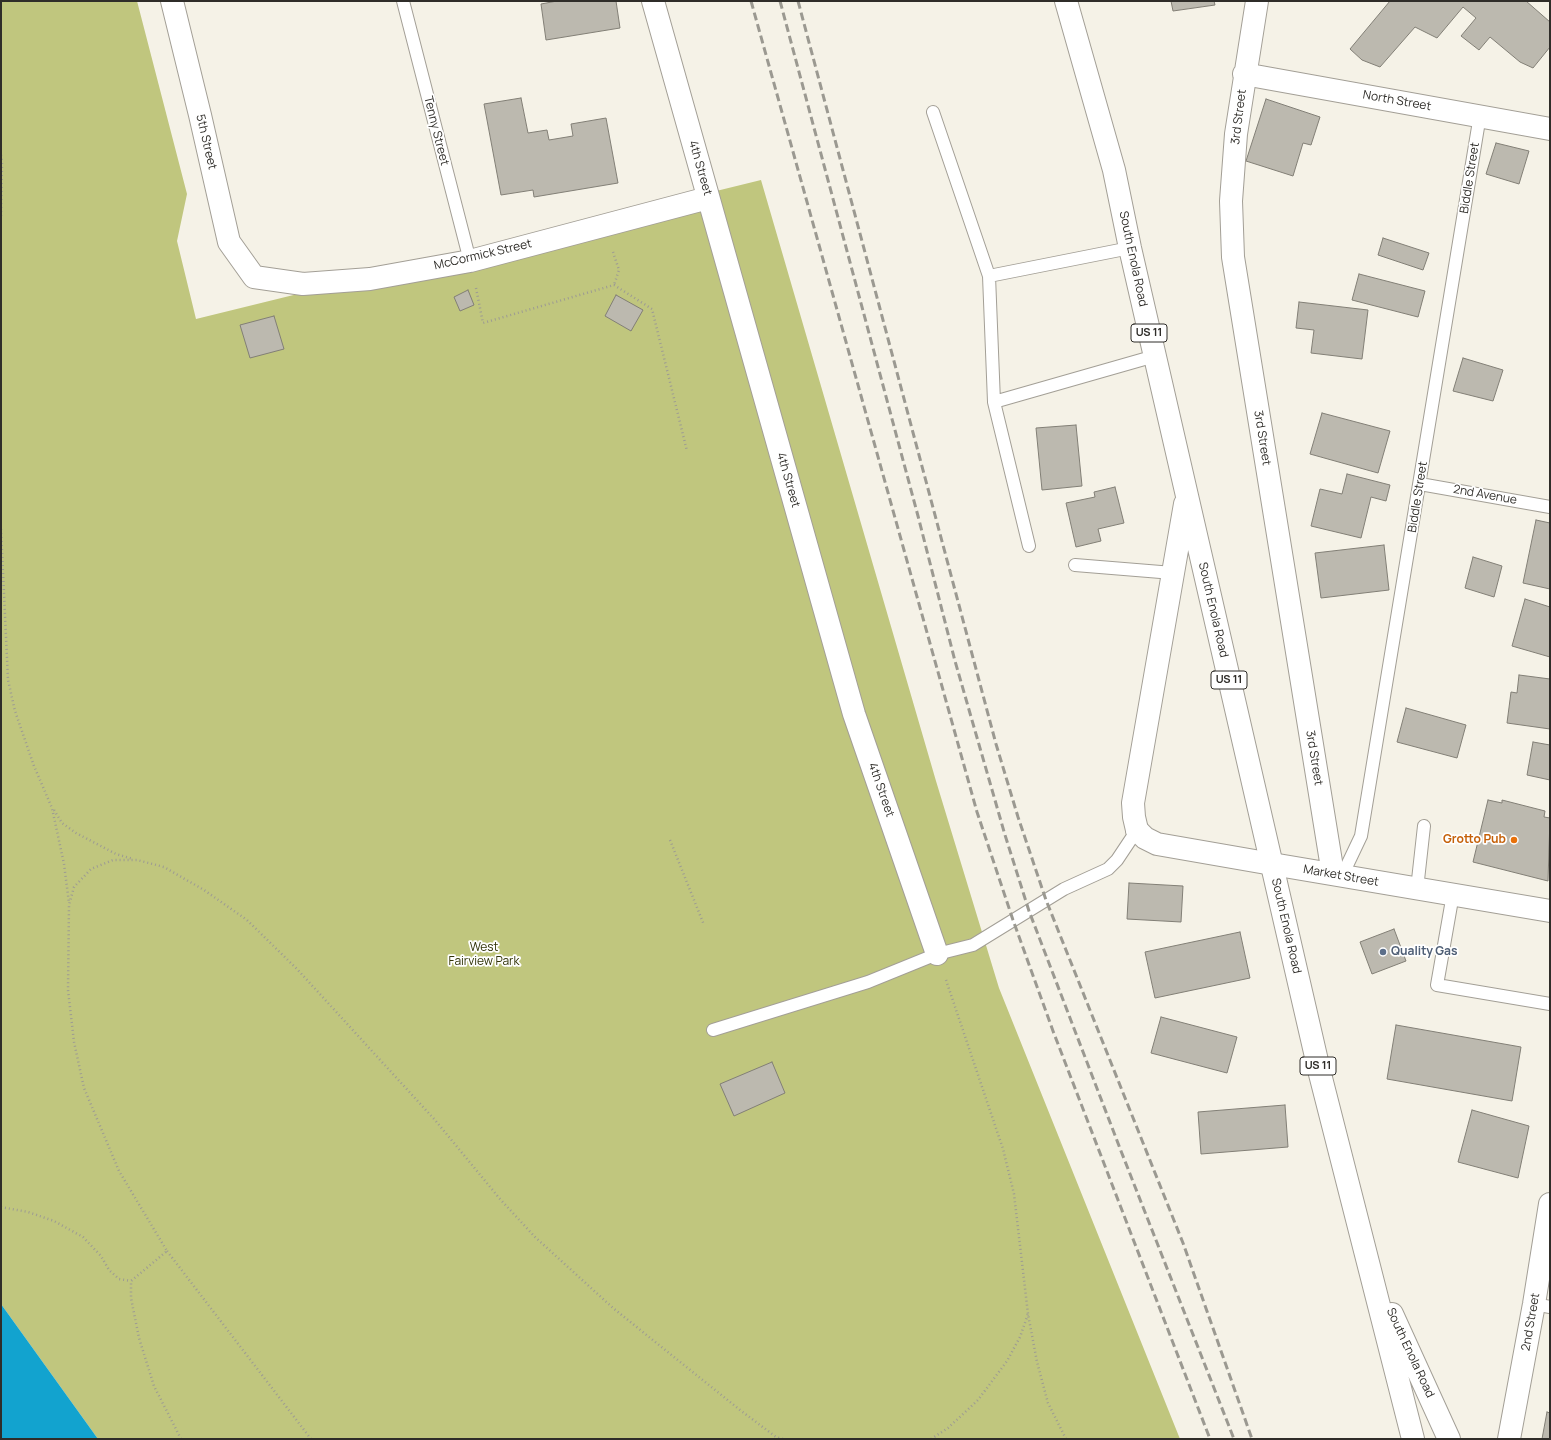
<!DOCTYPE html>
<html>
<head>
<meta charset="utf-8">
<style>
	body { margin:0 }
	#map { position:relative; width:1551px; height:1440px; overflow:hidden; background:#f5f2e7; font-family:Manrope,sans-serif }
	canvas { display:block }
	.frame { position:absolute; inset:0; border:2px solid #2f2d29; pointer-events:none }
</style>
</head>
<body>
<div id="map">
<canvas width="1551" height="1440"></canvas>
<div class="frame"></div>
</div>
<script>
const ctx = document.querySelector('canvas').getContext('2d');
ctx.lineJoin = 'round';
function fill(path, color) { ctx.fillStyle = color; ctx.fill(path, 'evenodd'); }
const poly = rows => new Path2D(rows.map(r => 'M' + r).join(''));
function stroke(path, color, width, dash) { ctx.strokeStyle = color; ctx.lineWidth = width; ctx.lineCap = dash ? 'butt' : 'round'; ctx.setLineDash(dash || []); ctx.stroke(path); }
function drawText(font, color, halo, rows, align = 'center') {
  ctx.font = font + ' Manrope,sans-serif'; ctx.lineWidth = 3.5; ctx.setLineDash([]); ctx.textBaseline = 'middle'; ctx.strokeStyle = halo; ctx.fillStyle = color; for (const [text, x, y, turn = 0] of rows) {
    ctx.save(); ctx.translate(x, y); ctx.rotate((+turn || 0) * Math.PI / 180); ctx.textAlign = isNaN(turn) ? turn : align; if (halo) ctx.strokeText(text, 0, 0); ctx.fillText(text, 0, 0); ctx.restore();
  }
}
fill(poly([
	[1,1,137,1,187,194,177,241,196,319,761,180,936,781,999,988,1180,1439,98,1439,1,1304]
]), '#c0c67e');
fill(poly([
	[1,1304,98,1439,1,1439]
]), '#12a3cf');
const building = poly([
	[557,1,616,1,620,28,546,40,541,4,557,1],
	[1171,1,1214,1,1215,5,1173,11,1171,1],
	[1390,1,1526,1,1550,22,1550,47,1533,68,1520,62,1490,37,1479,50,1461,36,1476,18,1463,7,1437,38,1415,27,1380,67,1362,60,1350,49,1390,1],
	[521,98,528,133,547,130,549,140,573,136,571,124,606,118,618,183,534,197,533,190,501,195,484,104,521,98],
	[1266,99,1320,117,1311,145,1303,143,1293,176,1246,161,1266,99],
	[1496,143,1529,151,1519,184,1486,174,1496,143],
	[1383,238,1429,253,1423,270,1378,255,1383,238],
	[1359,274,1425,291,1418,317,1352,300,1359,274],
	[468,290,474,305,460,311,454,297,468,290],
	[616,295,643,310,631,331,605,316,616,295],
	[1299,302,1368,310,1362,359,1311,353,1314,330,1296,328,1299,302],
	[274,316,284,349,250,358,240,325,274,316],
	[1463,358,1503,370,1493,401,1453,391,1463,358],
	[1322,413,1390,431,1378,473,1310,454,1322,413],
	[1076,425,1082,486,1042,490,1036,428,1076,425],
	[1347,474,1390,485,1386,501,1371,497,1361,538,1311,526,1320,489,1342,494,1347,474],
	[1115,487,1124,523,1098,529,1101,541,1076,547,1066,503,1095,497,1094,492,1115,487],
	[1536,520,1550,523,1550,589,1523,583,1536,520],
	[1384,545,1389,590,1321,598,1315,553,1384,545],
	[1473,557,1502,566,1494,597,1465,588,1473,557],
	[1525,599,1550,607,1550,657,1512,646,1525,599],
	[1519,675,1550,679,1550,729,1507,723,1511,692,1517,693,1519,675],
	[1406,708,1466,725,1457,758,1397,742,1406,708],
	[1533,742,1550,745,1550,780,1527,775,1533,742],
	[1488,800,1502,803,1502,800,1545,811,1544,817,1550,818,1548,881,1473,862,1488,800],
	[1129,883,1183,886,1181,922,1127,919,1129,883],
	[1394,929,1406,961,1372,974,1360,942,1394,929],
	[1240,932,1250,978,1155,998,1145,952,1240,932],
	[1161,1017,1237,1037,1227,1073,1151,1053,1161,1017],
	[1396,1025,1521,1047,1512,1101,1387,1079,1396,1025],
	[772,1062,785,1093,734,1116,720,1084,772,1062],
	[1285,1105,1288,1147,1201,1154,1198,1112,1285,1105],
	[1472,1110,1529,1126,1518,1178,1458,1162,1472,1110],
	[1547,1412,1550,1413,1550,1439,1542,1439,1547,1412]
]);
fill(building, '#bcb9af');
stroke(building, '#827f76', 1);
const service = poly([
	[403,1,470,261],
	[933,112,989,276,994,402],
	[989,276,1130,248],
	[1420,484,1550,507],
	[1029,546,994,402,1155,356],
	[1075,565,1173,573],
	[1342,876,1361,836,1480,115],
	[1417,889,1424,826],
	[1453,894,1437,985,1550,1004],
	[713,1030,868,982,937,954,973,945,1064,889,1108,869,1117,860,1137,830],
	[1534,1304,1550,1307]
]);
const minor = poly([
	[172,1,200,115,229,242,254,277,303,284,370,279,470,261,708,198],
	[653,1,854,714,937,954],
	[1257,1,1236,134,1231,201,1233,257,1333,874],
	[1244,74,1550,129],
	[1272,864,1550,911],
	[1509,1439,1534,1304,1550,1204]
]);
const tertiary = poly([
	[1137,830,1145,838,1157,844,1272,864]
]);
const primary = poly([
	[1066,1,1114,170,1130,248,1320,1074,1413,1439],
	[1137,830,1134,817,1133,803,1185,504],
	[1392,1314,1449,1439]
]);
stroke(service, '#a39f96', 14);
stroke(minor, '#a39f96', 24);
stroke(tertiary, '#a39f96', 24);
stroke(primary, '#a39f96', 24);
stroke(poly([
	[1,155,2,162,1,219],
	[613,252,619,270,614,285],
	[476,288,483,323,614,285,652,309,687,451],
	[1,529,8,680,15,711,34,766,52,808,64,864,69,903],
	[54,810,62,823,76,833,116,854,133,859],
	[670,840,704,925],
	[946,980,1003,1149,1014,1194,1028,1314],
	[1,1207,28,1212,54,1221,83,1237,101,1256,109,1270,119,1279,131,1281],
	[167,1251,311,1439],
	[181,1439,154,1386,139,1338,131,1298,131,1281,167,1251,119,1171,84,1088,74,1042,68,990,69,905,74,887,91,869,113,860,137,860,164,867,204,890,247,920,297,969,435,1120,500,1199,535,1237,613,1308,740,1410,776,1437,783,1439],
	[931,1439,948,1428,978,1400,1007,1361,1020,1337,1028,1314,1037,1362,1048,1403,1066,1439]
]), '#9d9b93', 2.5, [1, 3]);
stroke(service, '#fff', 12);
stroke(minor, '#fff', 22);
stroke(tertiary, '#fff', 22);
stroke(primary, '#fff', 22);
stroke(poly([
	[751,1,977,812,1013,920,1053,1031,1210,1439],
	[780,1,918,516,955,661,1005,835,1029,911,1121,1151,1234,1439],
	[798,1,996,744,1018,817,1046,900,1183,1243,1252,1439]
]), '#9b9991', 3, [8, 4]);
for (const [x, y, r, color] of [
	[1514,840,4,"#e8710a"],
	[1383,952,4,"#5c6f8a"]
]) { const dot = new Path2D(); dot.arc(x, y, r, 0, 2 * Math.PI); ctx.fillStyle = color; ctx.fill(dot); stroke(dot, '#fff', 1.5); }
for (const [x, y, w] of [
	[1149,333,36],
	[1229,680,36],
	[1318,1066,36]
]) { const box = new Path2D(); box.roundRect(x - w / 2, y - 9, w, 18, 3); ctx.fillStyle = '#fff'; ctx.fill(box); stroke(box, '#2f2d29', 1); }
drawText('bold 11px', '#2f2d29', null, [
	["US 11",1149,333],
	["US 11",1229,680],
	["US 11",1318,1066]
]);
drawText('12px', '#2f2d29', '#fff', [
	["North Street",1397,101,10],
	["3rd Street",1239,117,-83],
	["Tenny Street",436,131,76],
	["5th Street",206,142,77],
	["4th Street",700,168,74],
	["Biddle Street",1470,178,-81],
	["McCormick Street",483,255,-13],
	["South Enola Road",1133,259,78],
	["3rd Street",1262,438,81],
	["4th Street",788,480,74],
	["2nd Avenue",1485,495,10],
	["Biddle Street",1418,497,-81],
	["South Enola Road",1213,610,77],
	["3rd Street",1314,758,81],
	["4th Street",881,790,71],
	["Market Street",1341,876,10],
	["South Enola Road",1286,926,77],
	["2nd Street",1531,1322,-80],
	["South Enola Road",1410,1353,65]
]);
drawText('bold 12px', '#c56008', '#fff', [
	["Grotto Pub",1506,840]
], 'right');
drawText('12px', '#313307', '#fff', [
	["West",484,948],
	["Fairview Park",484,962]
]);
drawText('bold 12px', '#4e5e75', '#fff', [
	["Quality Gas",1391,952]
], 'left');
</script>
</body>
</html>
